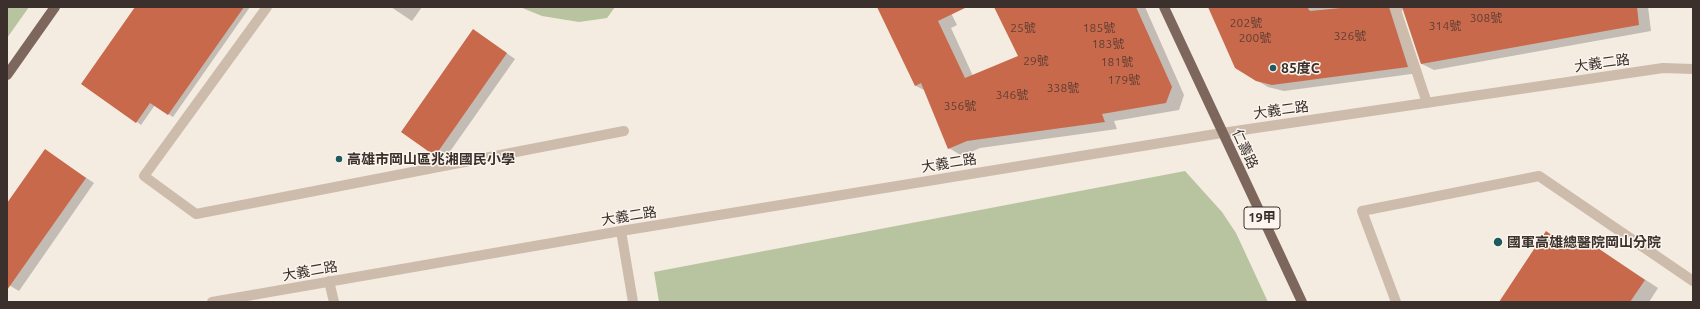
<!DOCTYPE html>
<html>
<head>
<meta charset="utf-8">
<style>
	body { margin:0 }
	#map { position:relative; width:1700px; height:309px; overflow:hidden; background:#f4ebe1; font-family:Ubuntu,sans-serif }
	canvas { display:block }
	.frame { position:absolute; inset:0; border:8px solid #3b302b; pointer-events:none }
</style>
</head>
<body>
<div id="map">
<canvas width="1700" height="309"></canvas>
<div class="frame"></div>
</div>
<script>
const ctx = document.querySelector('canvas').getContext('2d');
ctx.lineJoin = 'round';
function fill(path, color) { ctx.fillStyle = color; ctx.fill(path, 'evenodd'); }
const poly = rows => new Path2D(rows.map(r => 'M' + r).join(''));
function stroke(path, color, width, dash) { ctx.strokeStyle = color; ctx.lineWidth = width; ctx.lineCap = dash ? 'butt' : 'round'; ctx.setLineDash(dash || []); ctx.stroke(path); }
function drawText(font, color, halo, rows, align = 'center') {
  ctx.font = font + ' Ubuntu,"Noto Sans TC",sans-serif'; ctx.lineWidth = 3; ctx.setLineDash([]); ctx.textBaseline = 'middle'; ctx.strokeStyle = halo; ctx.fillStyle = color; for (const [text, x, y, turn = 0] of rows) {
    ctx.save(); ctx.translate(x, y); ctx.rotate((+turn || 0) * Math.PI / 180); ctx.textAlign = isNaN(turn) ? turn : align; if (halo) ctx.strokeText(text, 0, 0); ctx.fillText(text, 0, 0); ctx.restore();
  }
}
fill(poly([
	[7,7,29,7,7,38],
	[520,7,615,7,607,18,579,22,542,16],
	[1185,171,1222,212,1236,233,1268,302,659,302,654,272]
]), '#b8c4a0');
fill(poly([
	[136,7,250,7,173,117,155,105,141,125,137,122],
	[391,7,422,7,412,21],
	[878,7,948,7,957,25,951,28,973,76,1020,56,996,7,1145,7,1184,95,1179,110,1114,121,1117,129,980,148,962,156,949,148,926,91,916,86],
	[1209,7,1648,7,1651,31,1434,70,1422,64,1403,8,1400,16,1419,73,1284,91,1268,87,1256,80],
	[482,36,515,59,444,160,435,155],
	[54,156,94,183,19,291,7,284,7,205],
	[1560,241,1573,249,1594,246,1658,288,1649,302,1500,302]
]), '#0003');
fill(poly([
	[135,7,244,7,168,115,150,103,136,123,81,84],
	[877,7,967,7,938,21,965,78,1018,56,994,7,1136,7,1172,87,1166,103,1102,114,1105,122,967,141,948,149,921,83,915,86],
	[1208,7,1307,7,1310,11,1351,7,1389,7,1408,67,1272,85,1256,81,1235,68],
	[1402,7,1637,7,1639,25,1421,64],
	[473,29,507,53,435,156,401,132],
	[45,149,86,178,7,290,7,203],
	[1546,231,1572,249,1580,236,1645,280,1630,302,1499,302]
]), '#c8694b');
stroke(poly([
	[267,7,144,176,196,214,624,131],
	[1395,7,1427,103],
	[621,231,633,302],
	[329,281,334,302],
	[212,302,621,231,1222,133,1663,68,1693,69],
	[1396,302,1362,211,1539,176,1693,281]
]), '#cdbbac', 10);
stroke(poly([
	[1164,7,1302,302],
	[7,75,55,7]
]), '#7d675c', 10);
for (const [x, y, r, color] of [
	[1273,68,4,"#1f5a5e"],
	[339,159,4,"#1f5a5e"],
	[1498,242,5,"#1f5a5e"]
]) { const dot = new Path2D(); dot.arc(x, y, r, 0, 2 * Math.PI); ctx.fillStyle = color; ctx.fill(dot); stroke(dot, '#fbf5ee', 1.5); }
drawText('12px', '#5e3e33', null, [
	["308號",1486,18],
	["202號",1246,23],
	["314號",1445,26],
	["25號",1023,28],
	["185號",1099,28],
	["326號",1350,36],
	["200號",1255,38],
	["183號",1108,44],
	["29號",1036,61],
	["181號",1117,62],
	["179號",1124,80],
	["338號",1063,88],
	["346號",1012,95],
	["356號",960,106]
]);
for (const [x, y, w] of [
	[1262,218,36]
]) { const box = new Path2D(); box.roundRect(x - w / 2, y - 11, w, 22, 3); ctx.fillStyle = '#fbf5ee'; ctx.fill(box); stroke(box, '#3b302b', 1); }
drawText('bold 13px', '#3b302b', null, [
	["19甲",1262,218]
]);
drawText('14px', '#3b302b', '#fbf5ee', [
	["大義二路",1602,63,-8],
	["大義二路",1281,110,-8],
	["仁壽路",1245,149,65],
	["大義二路",949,163,-9],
	["大義二路",629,216,-9],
	["大義二路",310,271,-10]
]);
drawText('bold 14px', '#3b302b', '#fbf5ee', [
	["85度C",1281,68],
	["高雄市岡山區兆湘國民小學",347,159],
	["國軍高雄總醫院岡山分院",1507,242]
], 'left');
</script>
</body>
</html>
